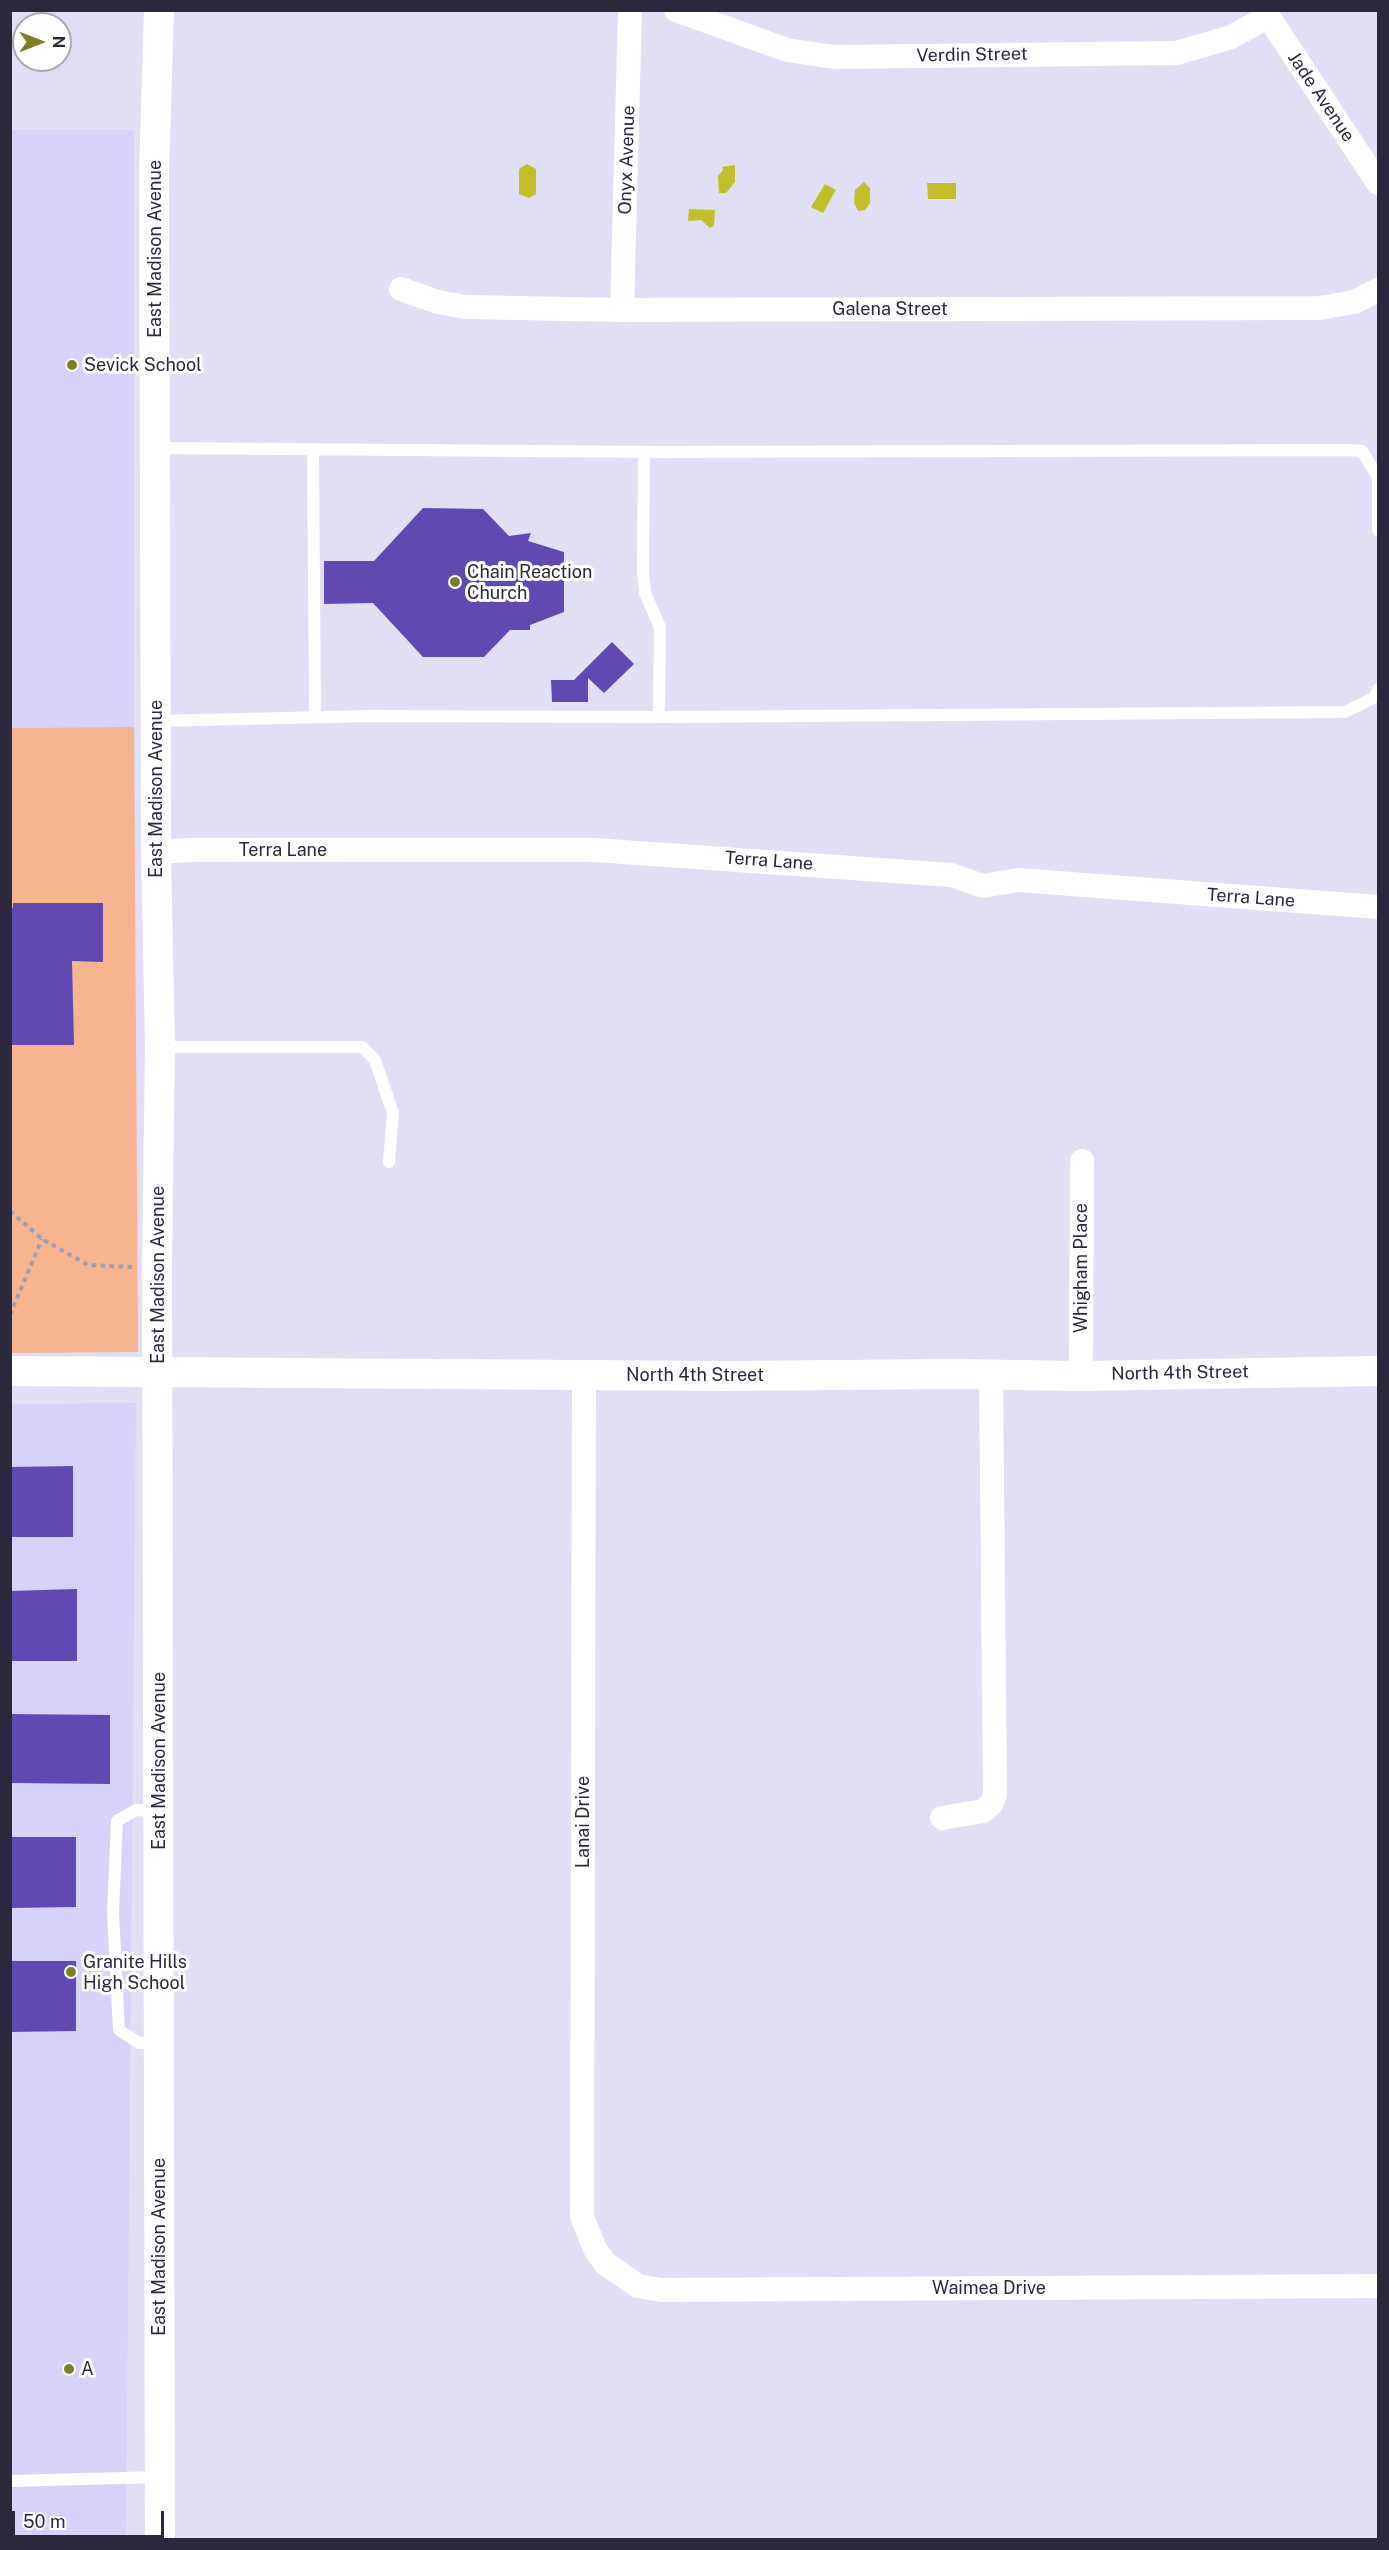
<!DOCTYPE html>
<html>
<head>
<meta charset="utf-8">
<style>
	body { margin:0 }
	#map { position:relative; width:1389px; height:2550px; overflow:hidden; background:#e1dff6; font-family:"Public Sans",sans-serif }
	canvas { display:block }
	.frame { position:absolute; inset:0; border:12px solid #2b283e; pointer-events:none }
	.north { position:absolute; left:12px; top:12px; width:60px; height:60px; box-sizing:border-box; background:#fff; border:2px solid #aaa9b2; border-radius:50%; rotate:90deg; font-size:16px; font-weight:700; line-height:24px; text-align:center; color:#2b283e }
	.north::after { content:''; display:block; margin:auto; width:21px; height:27px; background:#7e7e26; clip-path:polygon(50% 0,100% 100%,50% 72%,0 100%) }
	.scale { position:absolute; left:12px; top:2511px; width:152px; height:27px; box-sizing:border-box; border:3px solid #2b283e; border-top:0; padding-left:8px; font-size:18px; line-height:21px; white-space:nowrap; color:#2b283e; -webkit-text-stroke:4px #fff; paint-order:stroke }
</style>
</head>
<body>
<div id="map">
<canvas width="1389" height="2550"></canvas>
<div class="frame"></div>
<div class="north">N</div>
<div class="scale">50 m</div>
</div>
<script>
const ctx = document.querySelector('canvas').getContext('2d');
ctx.lineJoin = 'round';
function fill(path, color) { ctx.fillStyle = color; ctx.fill(path, 'evenodd'); }
const poly = rows => new Path2D(rows.map(r => 'M' + r).join(''));
function stroke(path, color, width, dash) { ctx.strokeStyle = color; ctx.lineWidth = width; ctx.lineCap = dash ? 'butt' : 'round'; ctx.setLineDash(dash || []); ctx.stroke(path); }
function drawText(font, color, halo, rows, align = 'center') {
  ctx.font = font + ' "Public Sans",sans-serif'; ctx.lineWidth = 6; ctx.setLineDash([]); ctx.textBaseline = 'middle'; ctx.strokeStyle = halo; ctx.fillStyle = color; for (const [text, x, y, turn = 0] of rows) {
    ctx.save(); ctx.translate(x, y); ctx.rotate((+turn || 0) * Math.PI / 180); ctx.textAlign = isNaN(turn) ? turn : align; if (halo) ctx.strokeText(text, 0, 0); ctx.fillText(text, 0, 0); ctx.restore();
  }
}
fill(poly([
	[10,130,134,130,134,727,11,728],
	[136,1403,126,2539,11,2539,10,1404]
]), '#d6d2f9');
fill(poly([
	[134,727,138,1352,11,1353,10,728]
]), '#f6b491');
fill(poly([
	[527,164,536,169,536,194,529,198,519,194,519,169],
	[735,165,735,182,726,193,719,193,718,176,723,170,722,167],
	[864,182,870,188,870,203,865,210,858,211,854,203,855,190],
	[927,183,956,183,956,199,928,199],
	[825,184,836,190,823,213,811,207],
	[689,209,715,210,714,226,710,228,701,220,688,221]
]), '#c1c02b');
fill(poly([
	[423,508,483,509,509,536,531,533,528,541,564,552,564,612,530,625,530,630,510,630,484,657,423,657,373,603,324,604,324,561,374,561],
	[612,642,634,664,604,693,588,678,588,702,552,702,551,680,574,680],
	[13,903,103,903,103,962,72,961,74,1045,10,1045,10,908,13,908],
	[73,1466,73,1537,10,1537,10,1467],
	[77,1589,77,1661,10,1661,10,1591],
	[10,1714,110,1715,110,1784,10,1783],
	[10,1837,76,1837,76,1907,10,1908],
	[10,1961,76,1961,76,2031,10,2032]
]), '#6049b1');
stroke(poly([
	[10,1211,42,1239,88,1265,133,1267],
	[10,1315,42,1239]
]), '#9f9db4', 4, [4.5, 4.5]);
stroke(poly([
	[155,448,658,452,1348,450,1362,451,1378,477,1378,531],
	[313,449,315,717],
	[644,452,643,572,645,593,660,627,659,717],
	[157,721,368,716,667,717,1345,712,1375,697,1378,689],
	[161,1047,362,1047,375,1060,393,1113,389,1162],
	[157,1811,136,1810,117,1821,113,1912,119,2030,139,2043,159,2043],
	[10,2481,160,2477]
]), '#fff', 12);
stroke(poly([
	[676,10,787,50,834,57,1177,53,1231,37,1268,17],
	[1264,10,1378,183],
	[401,289,438,302,465,307,622,310,1320,308,1354,302,1378,290],
	[622,310,630,10],
	[156,852,190,850,595,850,951,875,983,886,1018,880,1378,907],
	[584,1374,582,2217,596,2251,606,2264,638,2286,661,2290,1378,2286],
	[1081,1376,1082,1161],
	[942,1818,983,1811,992,1803,995,1794,991,1374]
]), '#fff', 24);
stroke(poly([
	[159,10,154,173,156,852,160,1047,157,1265,160,2540],
	[10,1371,723,1376,953,1374,1081,1376,1378,1371]
]), '#fff', 30);
for (const [x, y, r, color] of [
	[72,365,6,"#7e7e26"],
	[455,582,6,"#7e7e26"],
	[71,1972,6,"#7e7e26"],
	[69,2369,6,"#7e7e26"]
]) { const dot = new Path2D(); dot.arc(x, y, r, 0, 2 * Math.PI); ctx.fillStyle = color; ctx.fill(dot); stroke(dot, '#fff', 2); }
drawText('18px', '#2b283e', '#fff', [
	["Verdin Street",972,55,-1],
	["Jade Avenue",1321,97,56],
	["Onyx Avenue",627,160,-88],
	["East Madison Avenue",155,249,-90],
	["Galena Street",890,309],
	["East Madison Avenue",156,789,-90],
	["Terra Lane",283,850],
	["Terra Lane",769,861,4],
	["Terra Lane",1251,898,4],
	["Whigham Place",1081,1268,-90],
	["East Madison Avenue",158,1275,-90],
	["North 4th Street",1180,1373,-1],
	["North 4th Street",695,1375],
	["East Madison Avenue",159,1761,-90],
	["Lanai Drive",583,1822,-90],
	["East Madison Avenue",159,2247,-90],
	["Waimea Drive",989,2288]
]);
drawText('18px', '#2b283e', '#fff', [
	["Sevick School",84,365],
	["Chain Reaction",467,572],
	["Church",467,593],
	["Granite Hills",83,1962],
	["High School",83,1983],
	["A",81,2369]
], 'left');
</script>
</body>
</html>
